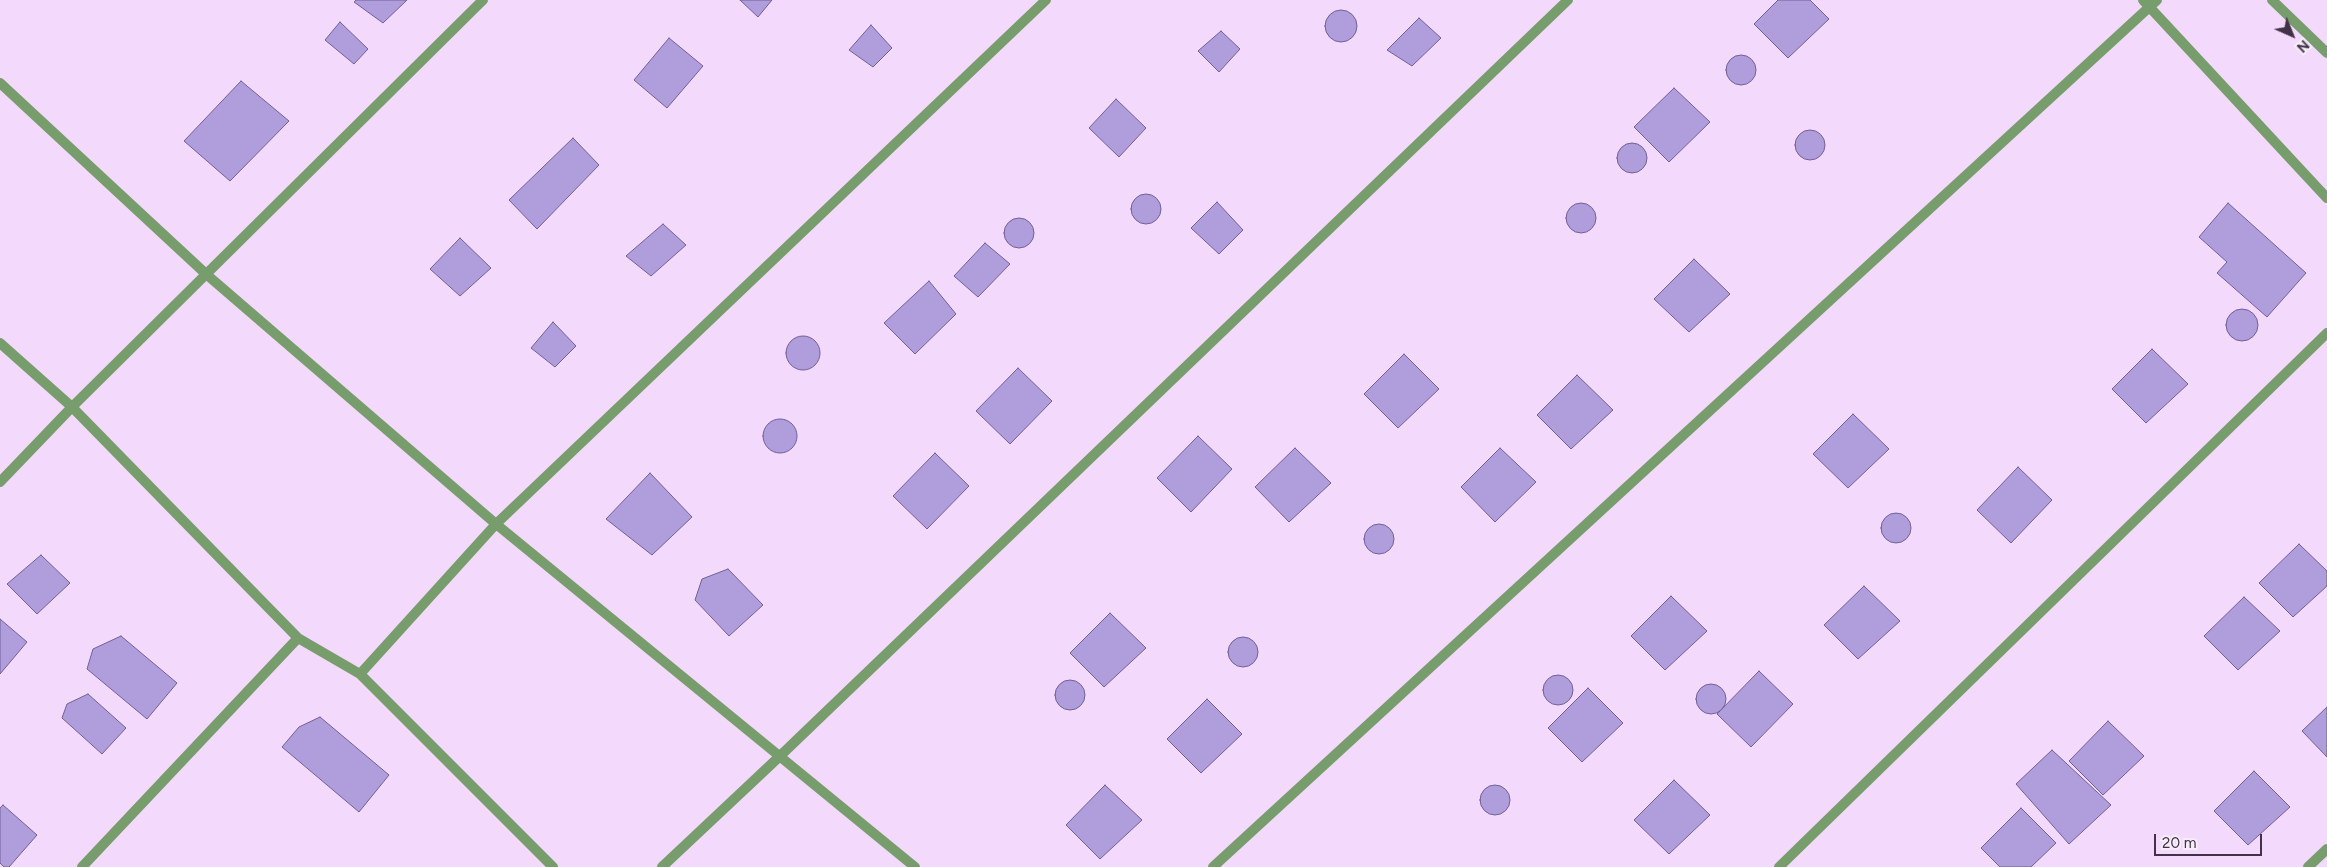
<!DOCTYPE html>
<html>
<head>
<meta charset="utf-8">
<style>
	body { margin:0 }
	#map { position:relative; width:2327px; height:867px; overflow:hidden; background:#f3d9fb; font-family:Figtree,sans-serif }
	canvas { display:block }
	.north { position:absolute; left:2267px; top:10px; width:50px; height:50px; -webkit-text-stroke:4px #f6edf9; paint-order:stroke; rotate:136deg; font-size:14px; font-weight:700; line-height:20px; text-align:center; color:#423147 }
	.north::after { content:''; display:block; margin:auto; width:18px; height:22px; background:#423147; clip-path:polygon(50% 0,100% 100%,50% 72%,0 100%) }
	.scale { position:absolute; left:2154px; top:834px; width:108px; height:22px; box-sizing:border-box; border:2px solid #423147; border-top:0; padding-left:6px; font-size:15px; line-height:18px; white-space:nowrap; color:#423147; -webkit-text-stroke:4px #f6edf9; paint-order:stroke }
</style>
</head>
<body>
<div id="map">
<canvas width="2327" height="867"></canvas>
<div class="north">N</div>
<div class="scale">20 m</div>
</div>
<script>
const ctx = document.querySelector('canvas').getContext('2d');
ctx.lineJoin = 'round';
function fill(path, color) { ctx.fillStyle = color; ctx.fill(path, 'evenodd'); }
const poly = rows => new Path2D(rows.map(r => 'M' + r).join(''));
function stroke(path, color, width, dash) { ctx.strokeStyle = color; ctx.lineWidth = width; ctx.lineCap = dash ? 'butt' : 'round'; ctx.setLineDash(dash || []); ctx.stroke(path); }
const building = poly([
	[356,0,407,0,383,23,354,2,356,0],
	[740,0,772,0,758,17,740,0],
	[1778,0,1810,0,1829,19,1788,58,1754,24,1778,0],
	'1325 26a16 16 0 1 1 32 0a16 16 0 1 1-32 0Z',
	[1419,18,1441,38,1412,66,1387,50,1419,18],
	[340,22,368,49,354,64,325,40,340,22],
	[871,25,892,48,873,67,849,50,871,25],
	[1221,31,1240,49,1219,72,1198,51,1221,31],
	[669,38,703,66,667,108,634,80,669,38],
	'1726 70a15 15 0 1 1 30 0a15 15 0 1 1-30 0Z',
	[241,81,289,121,230,181,184,141,241,81],
	[1674,88,1710,122,1669,162,1634,127,1674,88],
	[1116,99,1146,128,1119,157,1089,128,1116,99],
	'1795 145a15 15 0 1 1 30 0a15 15 0 1 1-30 0Z',
	[573,138,599,165,537,229,509,200,573,138],
	'1617 158a15 15 0 1 1 30 0a15 15 0 1 1-30 0Z',
	'1131 209a15 15 0 1 1 30 0a15 15 0 1 1-30 0Z',
	[1217,202,1243,230,1219,254,1191,228,1217,202],
	[2228,203,2306,273,2267,317,2217,273,2227,262,2199,237,2228,203],
	'1566 218a15 15 0 1 1 30 0a15 15 0 1 1-30 0Z',
	'1004 233a15 15 0 1 1 30 0a15 15 0 1 1-30 0Z',
	[663,224,686,245,651,276,626,256,663,224],
	[460,238,491,268,460,296,430,269,460,238],
	[985,243,1010,264,978,297,954,276,985,243],
	[1694,259,1730,294,1689,332,1654,299,1694,259],
	[929,281,956,314,915,354,884,323,929,281],
	'2226 325a16 16 0 1 1 32 0a16 16 0 1 1-32 0Z',
	[553,322,576,346,555,367,531,348,553,322],
	'786 353a17 17 0 1 1 34 0a17 17 0 1 1-34 0Z',
	[2152,349,2188,384,2146,423,2112,389,2152,349],
	[1404,354,1439,389,1398,428,1364,394,1404,354],
	[1018,368,1052,401,1010,444,976,411,1018,368],
	[1577,375,1613,410,1571,449,1537,415,1577,375],
	[1853,414,1889,449,1848,488,1813,454,1853,414],
	'763 436a17 17 0 1 1 34 0a17 17 0 1 1-34 0Z',
	[1198,436,1232,469,1191,512,1157,478,1198,436],
	[1295,448,1331,483,1289,522,1255,487,1295,448],
	[1500,448,1536,482,1495,522,1461,487,1500,448],
	[935,453,969,486,927,529,893,496,935,453],
	[2018,467,2052,500,2011,543,1977,510,2018,467],
	[650,473,692,517,652,555,606,519,650,473],
	'1881 528a15 15 0 1 1 30 0a15 15 0 1 1-30 0Z',
	'1364 539a15 15 0 1 1 30 0a15 15 0 1 1-30 0Z',
	[2299,544,2327,571,2327,586,2293,617,2259,583,2299,544],
	[41,555,70,583,37,614,7,584,41,555],
	[728,569,763,605,729,636,695,600,702,579,728,569],
	[1864,586,1900,621,1858,659,1824,625,1864,586],
	[1671,596,1707,631,1665,670,1631,636,1671,596],
	[2244,597,2280,631,2238,670,2204,636,2244,597],
	[1110,613,1146,648,1104,687,1070,653,1110,613],
	[0,619,27,642,0,674,0,619],
	[121,636,177,683,147,719,87,669,93,649,121,636],
	'1228 652a15 15 0 1 1 30 0a15 15 0 1 1-30 0Z',
	[1759,671,1793,704,1751,747,1717,714,1759,671],
	'1543 690a15 15 0 1 1 30 0a15 15 0 1 1-30 0Z',
	'1055 695a15 15 0 1 1 30 0a15 15 0 1 1-30 0Z',
	'1696 699a15 15 0 1 1 30 0a15 15 0 1 1-30 0Z',
	[1588,688,1623,723,1582,762,1548,728,1588,688],
	[88,694,126,728,102,754,62,718,67,704,88,694],
	[1207,699,1242,734,1201,773,1167,739,1207,699],
	[2327,707,2327,757,2302,731,2327,707],
	[320,717,389,775,359,812,282,747,299,727,320,717],
	[2108,721,2144,756,2103,795,2069,761,2108,721],
	[2052,750,2111,805,2069,844,2016,784,2052,750],
	[2254,771,2290,807,2248,845,2214,811,2254,771],
	[1674,780,1710,815,1669,854,1634,820,1674,780],
	[1105,785,1142,820,1100,859,1066,825,1105,785],
	'1480 800a15 15 0 1 1 30 0a15 15 0 1 1-30 0Z',
	[3,805,37,835,9,867,4,867,0,863,0,808,3,805],
	[2021,808,2056,843,2031,867,2000,867,1981,848,2021,808]
]);
fill(building, '#b09ddb');
stroke(building, '#715f98', 1);
stroke(poly([
	[2143,0,2327,198],
	[2272,0,2327,53],
	[0,83,206,274,496,524,915,867],
	[0,343,72,407,298,638,360,674,553,867],
	[0,482,72,407,483,0],
	[360,674,496,524,1046,0],
	[82,867,298,638],
	[662,867,780,756,1568,0],
	[1213,867,2157,0],
	[1779,867,2327,333],
	[2308,867,2327,849]
]), '#789d6d', 10);
</script>
</body>
</html>
